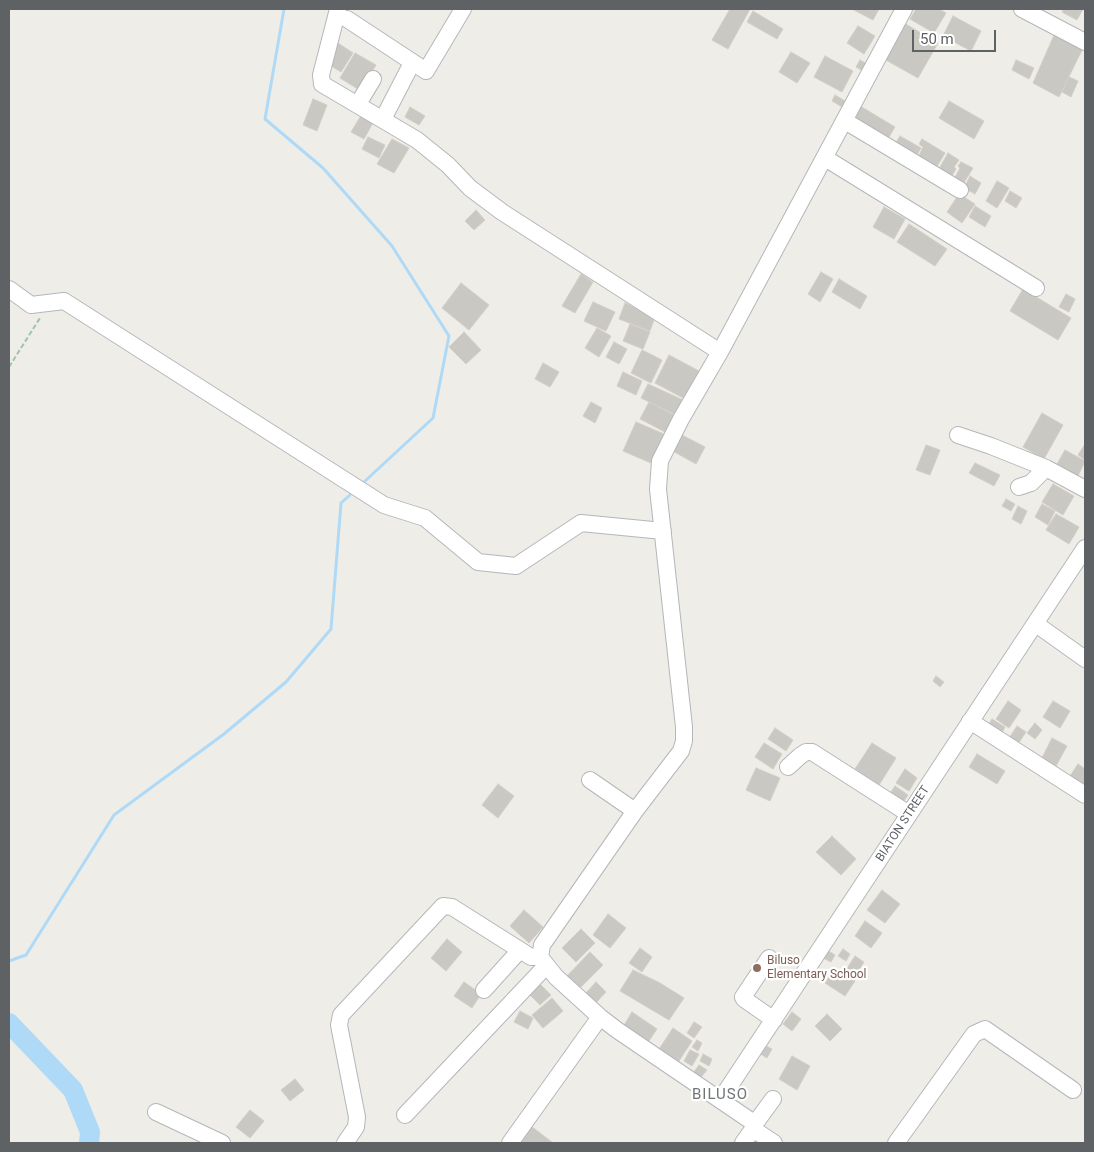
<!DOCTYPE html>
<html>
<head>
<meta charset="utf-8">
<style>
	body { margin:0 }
	#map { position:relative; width:1094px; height:1152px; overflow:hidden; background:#efede7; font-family:Roboto,sans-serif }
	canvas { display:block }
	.frame { position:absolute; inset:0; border:10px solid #5e6265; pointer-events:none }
	.scale { position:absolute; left:912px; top:30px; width:84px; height:22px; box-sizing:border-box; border:2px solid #5e6265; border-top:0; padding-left:6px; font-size:15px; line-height:18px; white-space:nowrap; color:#5e6265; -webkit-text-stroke:4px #fff; paint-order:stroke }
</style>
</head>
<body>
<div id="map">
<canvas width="1094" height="1152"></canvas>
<div class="frame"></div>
<div class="scale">50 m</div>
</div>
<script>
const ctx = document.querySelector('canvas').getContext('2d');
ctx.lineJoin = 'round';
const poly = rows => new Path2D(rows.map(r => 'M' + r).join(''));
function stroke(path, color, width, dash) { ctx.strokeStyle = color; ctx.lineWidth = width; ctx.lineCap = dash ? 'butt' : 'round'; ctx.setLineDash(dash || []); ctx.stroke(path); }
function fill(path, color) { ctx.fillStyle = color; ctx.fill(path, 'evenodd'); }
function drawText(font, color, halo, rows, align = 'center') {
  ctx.font = font + ' Roboto,sans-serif'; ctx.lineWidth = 4.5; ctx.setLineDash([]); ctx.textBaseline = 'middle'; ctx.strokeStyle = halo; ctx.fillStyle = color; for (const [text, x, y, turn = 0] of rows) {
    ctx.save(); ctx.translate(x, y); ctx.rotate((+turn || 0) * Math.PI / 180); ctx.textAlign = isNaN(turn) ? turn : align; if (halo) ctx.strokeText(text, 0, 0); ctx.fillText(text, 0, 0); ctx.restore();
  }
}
stroke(poly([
	[284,9,265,119,323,168,392,246,449,336,433,418,364,482],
	[9,961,26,955,114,815,224,734,286,682,331,629,341,503,350,495]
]), '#afdaf7', 3);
stroke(poly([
	[9,1023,73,1090,90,1132,89,1143]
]), '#afdaf7', 20);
const building = poly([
	[730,9,750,9,728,49,712,40,730,9],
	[852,9,879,9,873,20,852,9],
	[916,9,939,9,946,13,934,33,910,19,916,9],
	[1064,9,1083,9,1077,20,1062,12,1064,9],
	[753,11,783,29,777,39,747,22,753,11],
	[953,16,981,31,971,51,943,36,953,16],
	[904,23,938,43,918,78,884,59,904,23],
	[858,26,875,36,864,54,847,43,858,26],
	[1055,33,1083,48,1059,97,1033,83,1055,33],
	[338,43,353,53,341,72,326,63,338,43],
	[791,52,810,63,797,83,779,72,791,52],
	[355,53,376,65,361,91,340,78,355,53],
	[825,56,853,71,842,92,814,77,825,56],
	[860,60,867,64,863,71,856,67,860,60],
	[1016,60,1034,68,1029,79,1012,70,1016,60],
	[1069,77,1078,81,1071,97,1062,92,1069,77],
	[835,95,847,102,844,108,832,101,835,95],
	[313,99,327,105,317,131,303,125,313,99],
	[949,101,984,121,974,139,939,118,949,101],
	[860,106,895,127,886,142,851,121,860,106],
	[410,107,425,116,419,125,405,117,410,107],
	[362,114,374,121,364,139,351,132,362,114],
	[900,136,921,148,914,160,893,147,900,136],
	[368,137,385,145,379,158,362,149,368,137],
	[392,139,409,148,394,173,377,164,392,139],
	[922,139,945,153,933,173,916,162,923,147,919,144,922,139],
	[948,153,959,160,954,167,956,169,948,182,936,174,948,153],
	[961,162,973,168,960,189,952,183,960,168,958,166,961,162],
	[970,176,981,183,975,194,964,188,970,176],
	[997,181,1009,188,997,208,986,201,997,181],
	[1010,191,1022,198,1016,208,1005,201,1010,191],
	[959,194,975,204,962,223,947,212,959,194],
	[975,206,991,216,985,227,969,217,975,206],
	[884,207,905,219,894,239,873,227,884,207],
	[476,210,485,220,474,230,465,221,476,210],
	[909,224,947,249,935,266,897,242,909,224],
	[821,272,833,279,820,302,808,294,821,272],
	[581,274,593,282,575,313,562,306,581,274],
	[839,279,867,296,860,309,832,292,839,279],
	[461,283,489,305,469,330,442,308,461,283],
	[1023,289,1071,318,1058,340,1010,311,1023,289],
	[1066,294,1075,299,1069,312,1059,307,1066,294],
	[593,302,615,312,606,331,584,321,593,302],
	[625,303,655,317,650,331,619,319,625,303],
	[630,324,650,332,643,349,623,341,630,324],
	[597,328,611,336,599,357,585,348,597,328],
	[464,332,481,350,466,364,449,347,464,332],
	[614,342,627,349,619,364,606,357,614,342],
	[642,350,662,360,651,383,631,373,642,350],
	[669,355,699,371,685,399,655,383,669,355],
	[543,363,559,372,550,387,535,379,543,363],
	[623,372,642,381,636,395,617,386,623,372],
	[648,384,683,400,676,415,641,398,648,384],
	[591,402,602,408,595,423,583,416,591,402],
	[649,402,674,415,665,432,640,419,649,402],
	[1042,413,1063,425,1044,459,1023,447,1042,413],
	[636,422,664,434,651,463,623,451,636,422],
	[678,433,705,447,696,464,669,449,678,433],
	[1085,444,1085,460,1078,455,1085,444],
	[926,445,940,450,930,475,916,470,926,445],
	[1065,450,1085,461,1078,476,1057,464,1065,450],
	[975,463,1000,475,994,486,969,473,975,463],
	[1053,484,1074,496,1063,515,1042,502,1053,484],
	[1006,499,1015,504,1011,511,1002,506,1006,499],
	[1042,504,1055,511,1048,525,1035,517,1042,504],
	[1018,506,1027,511,1021,524,1012,519,1018,506],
	[1056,514,1079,527,1069,544,1046,530,1056,514],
	[936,676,944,682,940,687,933,681,936,676],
	[1008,701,1021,710,1009,728,996,719,1008,701],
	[1053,701,1070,711,1060,728,1043,717,1053,701],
	[992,719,1005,727,1000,736,987,728,992,719],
	[1035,723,1042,730,1035,739,1027,733,1035,723],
	[1017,726,1026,732,1018,744,1009,738,1017,726],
	[775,728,793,740,786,751,768,739,775,728],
	[1052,738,1067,746,1056,766,1042,758,1052,738],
	[764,743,782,754,773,769,755,757,764,743],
	[872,743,896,758,879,785,855,769,872,743],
	[977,754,1005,771,997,784,969,767,977,754],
	[1078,764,1085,769,1085,786,1070,776,1078,764],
	[756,768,780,778,770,801,746,790,756,768],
	[905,769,917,778,909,791,896,783,905,769],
	[498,784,514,796,498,818,482,805,498,784],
	[895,786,908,795,902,804,889,795,895,786],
	[832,836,856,859,841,875,816,852,832,836],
	[882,890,900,904,885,923,867,910,882,890],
	[524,910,543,927,529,943,510,926,524,910],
	[608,914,626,928,610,948,593,935,608,914],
	[865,921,882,933,871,948,855,936,865,921],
	[581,929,595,943,576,962,562,948,581,929],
	[447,939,462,952,446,971,431,958,447,939],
	[640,948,652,957,642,972,629,963,640,948],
	[843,949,850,954,846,961,838,956,843,949],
	[827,950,835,955,831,962,823,958,827,950],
	[590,952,603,965,579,989,566,977,590,952],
	[855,956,864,962,855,976,846,970,855,956],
	[835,968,855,981,845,996,825,983,835,968],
	[633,970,660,983,684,998,669,1020,620,991,633,970],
	[464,982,481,994,472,1008,454,996,464,982],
	[538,982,551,995,540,1005,528,993,538,982],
	[596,982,606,992,594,1005,584,995,596,982],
	[552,998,563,1011,543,1028,532,1015,552,998],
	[520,1011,533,1018,528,1029,514,1022,520,1011],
	[632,1012,657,1029,647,1044,623,1027,632,1012],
	[792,1012,801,1019,792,1031,783,1024,792,1012],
	[827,1014,842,1029,830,1041,815,1026,827,1014],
	[694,1022,702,1027,694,1038,687,1033,694,1022],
	[673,1028,692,1041,677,1064,657,1052,673,1028],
	[697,1040,702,1043,698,1051,692,1047,697,1040],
	[764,1045,772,1049,767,1058,759,1053,764,1045],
	[690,1050,699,1054,692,1066,684,1061,690,1050],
	[703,1054,712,1059,709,1066,700,1061,703,1054],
	[792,1056,810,1066,797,1090,779,1079,792,1056],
	[699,1065,707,1070,698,1081,691,1076,699,1065],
	[295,1079,304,1090,290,1101,281,1090,295,1079],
	[250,1110,264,1121,250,1138,236,1127,250,1110],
	[531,1126,553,1143,517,1143,531,1126]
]);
fill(building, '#cac8c3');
stroke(building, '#d3cec6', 1);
const minor = poly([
	[338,9,321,75,322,84,417,140,448,165,470,188,502,212,720,352],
	[1022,9,1085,42],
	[347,19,426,71,463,9],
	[358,104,373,79],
	[383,119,412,63],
	[845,121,960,190],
	[825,158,1036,288],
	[9,289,31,305,64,301,384,505,425,518,478,562,516,566,581,523,663,531],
	[958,435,991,446,1046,468,1085,489],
	[1019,487,1031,483,1046,468],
	[1036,624,1085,659],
	[970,721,1085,795],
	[788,767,800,756,806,752,812,752,909,814],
	[590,780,635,811],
	[769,958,743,997,744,999,774,1020],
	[484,990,520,950],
	[721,1099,1085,548],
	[156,1112,222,1143],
	[405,1115,546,966],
	[754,1125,773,1099],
	[345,1143,356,1127,357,1117,339,1025,341,1015,443,906,452,907,531,957,540,957],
	[510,1143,600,1017],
	[743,1143,753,1129],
	[774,1143,753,1129,754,1125,751,1121,617,1030,600,1017,556,977,540,957,542,945,635,811,681,751,684,741,684,727,658,489,660,461,681,419,720,352,904,9],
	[896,1143,974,1034,985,1029,1073,1090]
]);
stroke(minor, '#b4b7ba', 18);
stroke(poly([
	[9,367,40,318]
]), '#a0c4a9', 2, [5, 2.5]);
stroke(minor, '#fff', 16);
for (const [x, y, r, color] of [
	[757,968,5,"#8d6e63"]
]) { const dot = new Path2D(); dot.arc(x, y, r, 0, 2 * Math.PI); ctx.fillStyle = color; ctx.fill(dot); stroke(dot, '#fff', 2); }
drawText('12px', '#5e6265', '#fff', [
	["BIATON STREET",903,824,-57]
]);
drawText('12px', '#785e54', '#fff', [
	["Biluso",767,961],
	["Elementary School",767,975]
], 'left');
ctx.letterSpacing = '1px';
drawText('15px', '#6f7477', '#fff', [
	["BILUSO",720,1095]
]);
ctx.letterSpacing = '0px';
</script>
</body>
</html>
